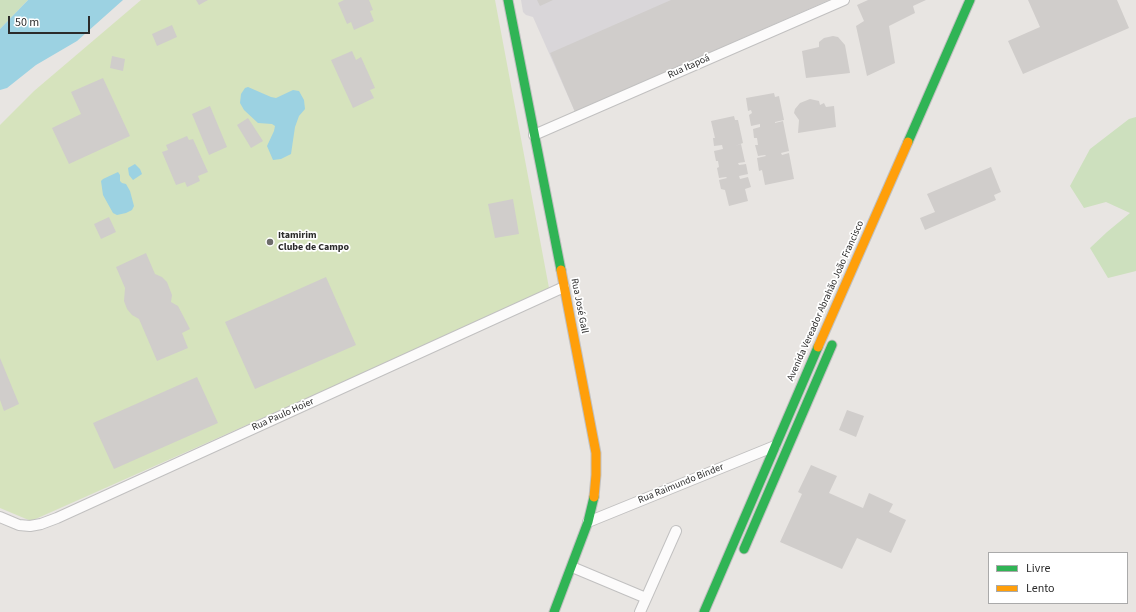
<!DOCTYPE html>
<html>
<head>
<meta charset="utf-8">
<style>
	body { margin:0 }
	#map { position:relative; width:1136px; height:612px; overflow:hidden; background:#e8e5e2; font-family:"Source Sans 3",sans-serif }
	canvas { display:block }
	.legend { position:absolute; left:988px; top:552px; width:140px; height:52px; box-sizing:border-box; background:#fff; border:1px solid #aaa; margin:0; padding:5px 7px; list-style:none; font-size:12px; color:#2b2b2b }
	.legend li { display:flex; align-items:center; gap:8px; height:20px }
	.legend b { width:20px; border:1px solid #aaa }
	.scale { position:absolute; left:8px; top:16px; width:82px; height:18px; box-sizing:border-box; border:2px solid #2b2b2b; border-top:0; padding-left:5px; font-size:12px; line-height:14px; white-space:nowrap; color:#2b2b2b; -webkit-text-stroke:3px #fff; paint-order:stroke }
</style>
</head>
<body>
<div id="map">
<canvas width="1136" height="612"></canvas>
<ul class="legend">
<li><b style="height:5px;background:#30b455"></b>Livre</li>
<li><b style="height:5px;background:#ff9f0a"></b>Lento</li>
</ul>
<div class="scale">50 m</div>
</div>
<script>
const ctx = document.querySelector('canvas').getContext('2d');
ctx.lineJoin = 'round';
function fill(path, color) { ctx.fillStyle = color; ctx.fill(path, 'evenodd'); }
const poly = rows => new Path2D(rows.map(r => 'M' + r).join(''));
function stroke(path, color, width, dash) { ctx.strokeStyle = color; ctx.lineWidth = width; ctx.lineCap = dash ? 'butt' : 'round'; ctx.setLineDash(dash || []); ctx.stroke(path); }
function drawText(font, color, halo, rows, align = 'center') {
  ctx.font = font + ' "Source Sans 3",sans-serif'; ctx.lineWidth = 3.5; ctx.setLineDash([]); ctx.textBaseline = 'middle'; ctx.strokeStyle = halo; ctx.fillStyle = color; for (const [text, x, y, turn = 0] of rows) {
    ctx.save(); ctx.translate(x, y); ctx.rotate((+turn || 0) * Math.PI / 180); ctx.textAlign = isNaN(turn) ? turn : align; if (halo) ctx.strokeText(text, 0, 0); ctx.fillText(text, 0, 0); ctx.restore();
  }
}
fill(poly([
	[521,0,829,0,575,112,533,17,526,15,523,12]
]), '#d9d6d9');
fill(poly([
	[0,0,28,0,0,29],
	[1136,117,1136,271,1108,278,1090,248,1107,232,1130,213,1106,202,1084,208,1070,186,1090,149,1129,119]
]), '#cde0be');
fill(poly([
	[141,0,495,0,549,288,546,292,31,521,0,508,0,125,34,91]
]), '#d6e3bd');
fill(poly([
	[28,0,123,0,77,41,36,65,7,88,0,90,0,29],
	[248,87,271,97,276,98,293,90,299,91,304,100,305,109,299,116,295,127,291,154,281,159,273,160,267,146,274,131,275,126,272,124,258,123,244,110,240,103,241,94,245,88],
	[135,164,140,169,142,174,133,180,129,175,128,168],
	[118,172,120,175,120,181,122,183,126,184,130,191,134,206,132,210,126,213,117,215,113,213,103,195,101,181,103,179]
]), '#9cd2e2');
fill(poly([
	[196,0,208,0,199,5],
	[344,0,369,0,373,10,370,11,374,21,354,30,351,22,347,24,338,3],
	[537,0,553,0,540,6],
	[671,0,829,0,575,112,550,53],
	[868,0,926,0,913,6,915,13,889,26,895,63,867,76,856,26,864,21,857,5],
	[1028,0,1117,0,1129,28,1023,74,1008,41,1040,27],
	[172,25,177,37,157,46,152,34],
	[833,36,838,37,845,45,850,73,806,78,802,51,819,47,819,42,824,38],
	[352,51,356,60,361,57,375,88,370,90,374,98,353,108,331,60],
	[112,56,125,59,123,71,110,68],
	[103,78,130,136,69,164,52,128,81,114,71,92],
	[774,93,775,97,779,96,784,120,775,122,775,123,783,121,789,151,781,153,782,155,789,153,794,179,765,185,762,170,759,171,757,158,766,156,765,155,758,156,755,145,758,145,757,138,754,138,753,129,760,127,760,124,751,126,749,115,752,113,751,110,748,111,746,98],
	[810,99,819,101,820,105,824,103,826,107,834,106,836,127,798,133,799,120,794,113,795,109,800,103],
	[210,106,227,147,209,155,192,114],
	[734,116,735,120,738,120,743,143,735,146,741,144,745,162,738,163,739,165,746,164,748,174,739,176,740,179,748,177,751,187,745,189,748,201,729,206,725,190,721,189,719,180,727,178,726,177,719,178,717,168,719,167,718,161,716,161,714,151,723,149,722,145,714,146,713,138,715,138,711,121],
	[248,118,263,141,251,148,237,125],
	[187,136,189,140,193,139,208,172,198,176,200,181,187,187,185,182,176,185,162,152,168,150,166,145],
	[991,167,1001,192,994,195,996,200,925,230,920,218,935,212,927,194],
	[513,199,519,234,495,238,488,204],
	[109,217,116,232,101,239,94,224],
	[146,253,155,274,162,277,167,282,172,295,171,302,178,306,190,329,182,333,188,348,157,361,139,319,132,315,127,309,124,301,125,288,116,267],
	[326,277,356,345,255,389,225,322],
	[0,358,19,404,4,411,0,400],
	[197,377,218,423,114,469,93,423],
	[847,410,864,416,856,437,839,430],
	[811,465,837,476,829,493,863,508,869,493,893,504,889,512,906,520,891,553,857,538,842,569,780,542,802,494,798,492]
]), '#d0cdcb');
const street = poly([
	[534,135,844,0],
	[0,517,19,525,30,526,41,524,57,518,564,287],
	[588,522,775,446],
	[572,567,646,598],
	[640,612,676,531]
]);
const fast = poly([
	[508,0,561,270],
	[908,142,970,0],
	[744,549,832,345],
	[554,612,588,522,594,497],
	[704,612,818,347]
]);
const slow = poly([
	[561,270,596,453,596,475,594,497],
	[818,347,908,142]
]);
stroke(street, '#c1c0c0', 12);
stroke(fast, '#c1c0c0', 11);
stroke(slow, '#c1c0c0', 11);
stroke(street, '#fcfbfb', 10);
stroke(fast, '#30b455', 9);
stroke(slow, '#ff9f0a', 9);
for (const [x, y, r, color] of [
	[270,242,4,"#6d6c6b"]
]) { const dot = new Path2D(); dot.arc(x, y, r, 0, 2 * Math.PI); ctx.fillStyle = color; ctx.fill(dot); stroke(dot, '#fff', 1.5); }
drawText('10px', '#2b2b2b', '#fff', [
	["Rua Itapoá",689,67,-24],
	["Avenida Vereador Abrahão João Francisco",826,301,-66],
	["Rua José Gall",579,306,79],
	["Rua Paulo Hoier",283,415,-24],
	["Rua Raimundo Binder",681,484,-22]
]);
drawText('bold 10px', '#2b2b2b', '#fff', [
	["Itamirim",278,236],
	["Clube de Campo",278,248]
], 'left');
</script>
</body>
</html>
